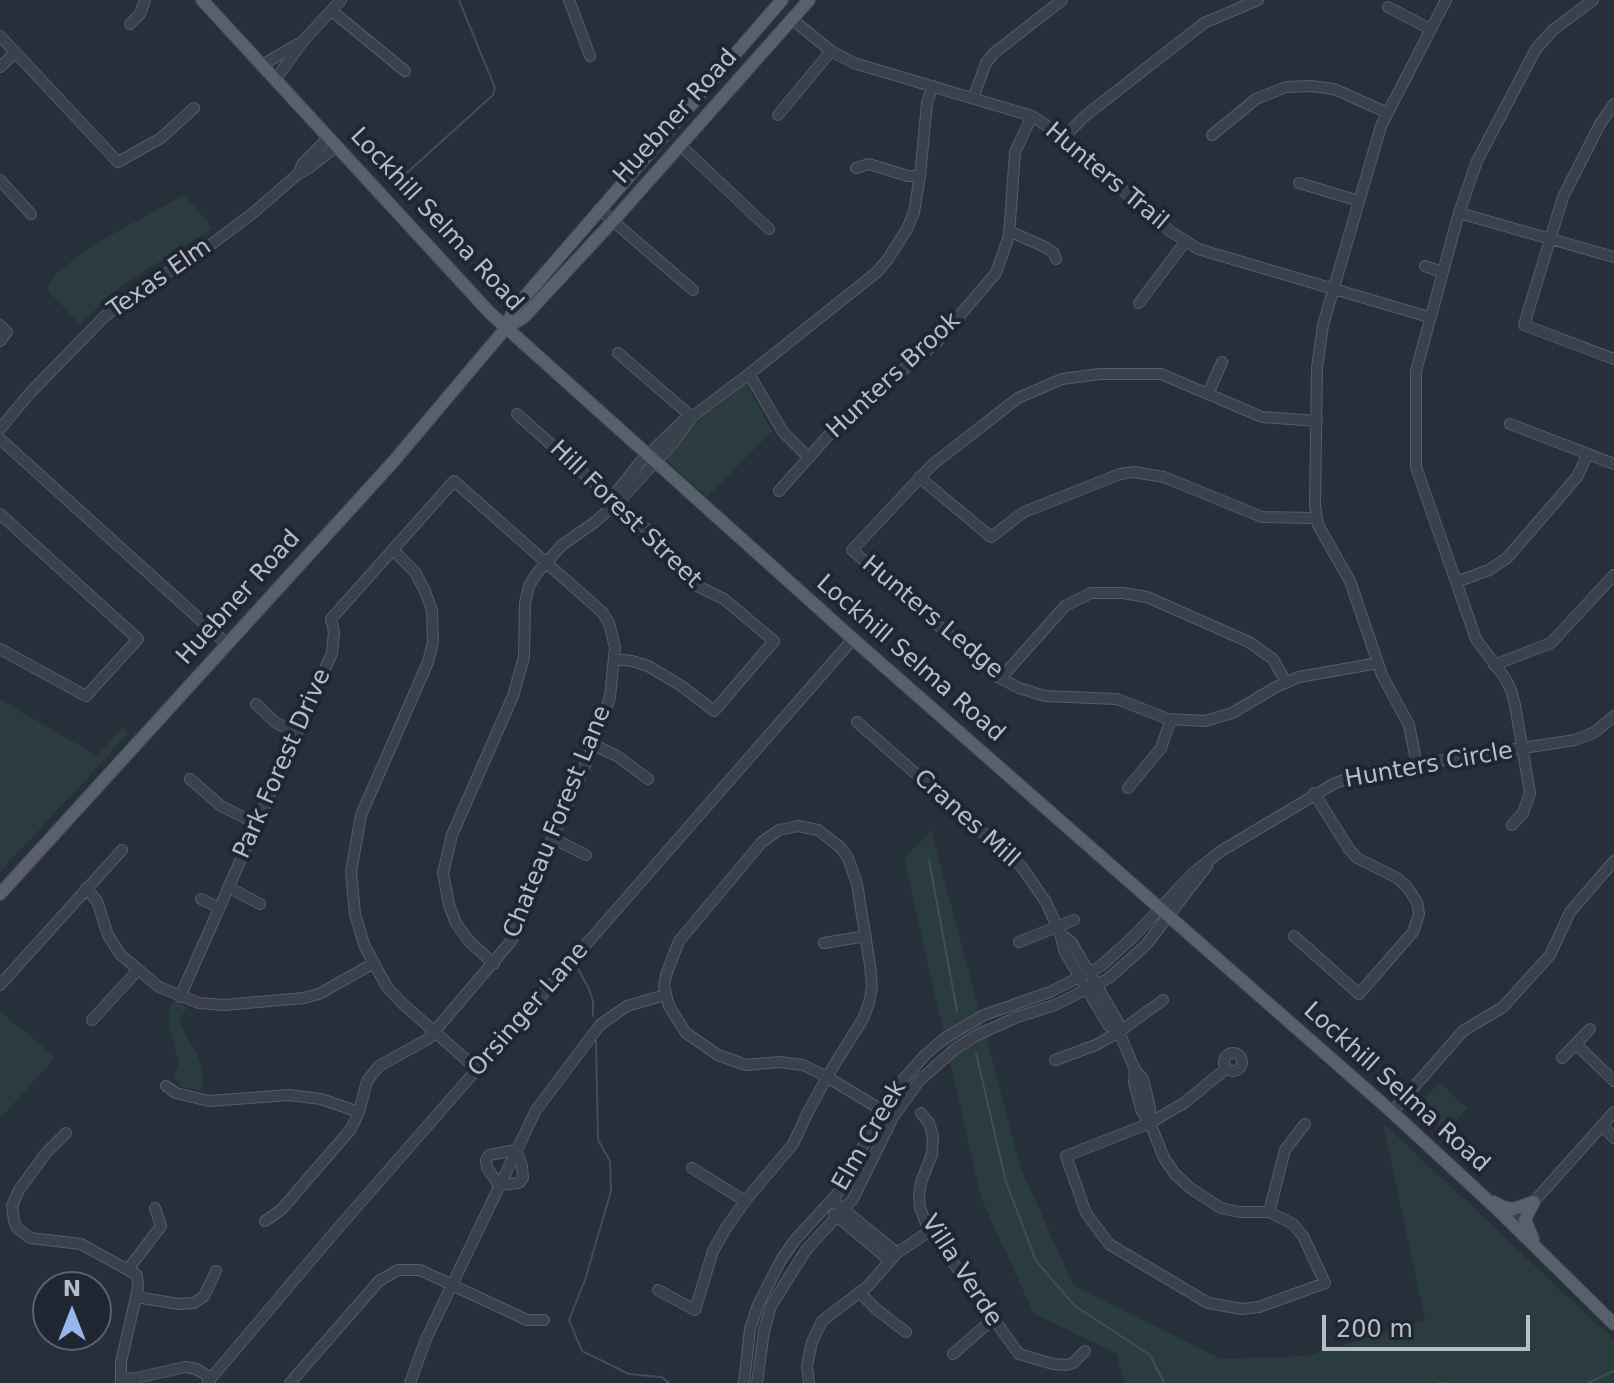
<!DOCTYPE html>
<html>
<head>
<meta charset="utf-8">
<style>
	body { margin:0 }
	#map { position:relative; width:1614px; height:1383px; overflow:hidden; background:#272f3b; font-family:"DejaVu Sans",sans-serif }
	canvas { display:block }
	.north { position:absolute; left:32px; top:1271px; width:80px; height:80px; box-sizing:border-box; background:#1f2631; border:2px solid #5b626d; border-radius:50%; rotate:0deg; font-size:22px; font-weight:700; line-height:32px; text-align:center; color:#b6bdc7 }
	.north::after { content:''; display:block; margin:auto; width:28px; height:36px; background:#96b7ec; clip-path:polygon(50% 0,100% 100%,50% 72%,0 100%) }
	.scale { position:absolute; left:1322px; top:1315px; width:208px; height:36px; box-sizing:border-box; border:4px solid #b6bdc7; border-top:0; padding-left:10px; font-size:24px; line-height:28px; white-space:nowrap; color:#b6bdc7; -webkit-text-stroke:6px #1f2631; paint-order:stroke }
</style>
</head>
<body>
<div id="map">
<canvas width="1614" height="1383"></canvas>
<div class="north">N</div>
<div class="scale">200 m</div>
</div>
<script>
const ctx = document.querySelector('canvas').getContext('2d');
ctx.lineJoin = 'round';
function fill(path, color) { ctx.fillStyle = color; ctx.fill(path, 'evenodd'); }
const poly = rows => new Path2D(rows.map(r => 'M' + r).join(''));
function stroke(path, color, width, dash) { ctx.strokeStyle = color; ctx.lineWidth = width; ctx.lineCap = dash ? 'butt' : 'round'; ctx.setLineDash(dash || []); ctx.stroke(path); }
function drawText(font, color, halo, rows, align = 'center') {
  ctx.font = font + ' "DejaVu Sans",sans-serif'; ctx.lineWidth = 8; ctx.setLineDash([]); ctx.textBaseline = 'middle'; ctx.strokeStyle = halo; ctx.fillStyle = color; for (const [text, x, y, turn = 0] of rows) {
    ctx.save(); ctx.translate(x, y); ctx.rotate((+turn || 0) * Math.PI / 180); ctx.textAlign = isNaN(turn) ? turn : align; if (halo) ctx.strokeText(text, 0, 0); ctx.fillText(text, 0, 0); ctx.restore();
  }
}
fill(poly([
	[184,195,213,228,121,286,80,324,49,292,48,285,57,273,91,246],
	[746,384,772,431,707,497,665,459,695,424],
	[0,699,97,756,123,727,128,734,0,872],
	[931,830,1021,1169,1074,1286,1221,1359,1306,1356,1425,1320,1383,1123,1614,1340,1614,1383,1125,1383,1116,1353,1034,1314,981,1198,904,858],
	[172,1001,187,1007,180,1019,180,1024,198,1056,202,1070,202,1091,181,1087,174,1077,179,1062,169,1027,168,1014],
	[0,1011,55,1057,0,1119],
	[1439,1082,1468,1108,1446,1132,1417,1106]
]), '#2a3c3d');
stroke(poly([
	[400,179,493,95,495,88,459,0],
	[929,860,957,1011],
	[578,969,589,989,593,1001,593,1016],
	[596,1041,598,1140,610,1161,611,1191,585,1280,569,1320,582,1351,629,1374,661,1377,669,1383],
	[976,1053,1006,1182,1036,1261,1075,1306,1150,1355,1164,1383],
	[1438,1383,1446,1383],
	[1588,1383,1614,1371]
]), '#3e4d62', 2);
const minor = poly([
	[569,0,590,56],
	[1388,7,1430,29],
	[332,11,405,71],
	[792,19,831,51,854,63,1032,116,1056,132,1170,231,1198,249,1429,317],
	[130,24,140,14,145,0],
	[0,36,118,162,161,138,194,108],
	[262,65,298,44],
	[0,67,16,52],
	[275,80,303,41,341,0],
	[973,98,986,63,994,53,1062,0],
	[1614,104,1600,124,1563,197,1524,325,1614,359],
	[778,115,831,51],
	[1212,135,1256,99,1286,87,1311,86,1334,89,1388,113],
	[1063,138,1085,116,1204,23,1258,0],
	[681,146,769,229],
	[856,168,869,164,908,176,920,176],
	[298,174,303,163,329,137],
	[0,180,31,214],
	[1299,183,1359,201],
	[599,209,693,290],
	[1459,213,1614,257],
	[1009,231,1045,247,1053,252,1056,259],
	[1425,266,1442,272],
	[1139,303,1185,242],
	[0,325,7,332,0,341],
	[618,353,692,417],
	[749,374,783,432,809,458],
	[1208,394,1222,362],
	[517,414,665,546,682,573,693,584,724,599,774,641,714,711,683,687,648,666,632,661,615,659],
	[1317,421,1262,417,1161,374,1100,374,1062,379,1018,398,932,465,852,550,996,676,1019,688,1045,696,1117,699,1168,719,1205,721,1232,713,1276,687,1299,677,1378,663],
	[1510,424,1614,464],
	[0,429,29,394,104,317,132,295,209,246,253,213,298,174,309,168,337,146],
	[0,439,227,644],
	[919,477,991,537,1024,512,1120,474,1134,472,1164,477,1262,517,1316,518],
	[779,491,843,419,936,343,996,273,1009,236,1015,152,1032,116],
	[616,501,618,490,640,462,683,421,692,417,749,374,877,272,888,259,907,229,914,212,920,176,927,103,933,86],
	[0,514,138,639,86,696,0,649],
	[393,550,415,572,425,591,432,610,433,642,428,662,361,815,351,872,355,914,365,947,387,987,403,1004,478,1070],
	[1456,582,1489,570,1507,558,1577,477,1588,454],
	[1494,665,1551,643,1614,575],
	[1001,678,1065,606,1091,593,1123,593,1147,597,1249,642,1273,659,1286,682],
	[256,704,275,722,297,734],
	[857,722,1021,866,1046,902,1060,933,1064,950,1080,978,1109,1026,1119,1032],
	[594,745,617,756,648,779],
	[1417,765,1409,725,1382,675,1350,581,1318,525,1315,506,1317,368,1323,325,1381,126,1446,0],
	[190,779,221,806,257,824],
	[1128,788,1161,748,1171,719],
	[1512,825,1523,813,1530,793,1515,705,1511,690,1505,678,1476,639,1416,467,1416,371,1459,213,1477,161,1536,49,1553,30,1593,0],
	[552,838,586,855],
	[228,887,260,904],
	[86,888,97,901,108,935,120,954,159,987,199,1003,224,1005,304,998,319,994,374,963],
	[201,899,219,908],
	[1061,934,1072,943,1118,1022,1119,1032,1135,1070,1143,1079,1150,1108,1150,1123],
	[1294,936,1359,994,1413,932,1419,914,1417,902,1407,887,1397,878,1357,858,1349,849,1314,793],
	[1019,942,1074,920],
	[824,943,866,936],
	[494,964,469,941,456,923,449,905,443,873,452,835,513,696,524,657,525,603,529,586,537,573,562,545,595,522,623,497,673,443,692,417],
	[0,985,122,850],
	[180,997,332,653,334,632,331,619,454,481,602,612,609,623,615,647,610,697,594,745,523,904,512,940,428,1039,379,1066,367,1081,359,1112,351,1129,281,1210,265,1221],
	[92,1020,138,970],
	[1576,1044,1614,1081],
	'1224 1062a9 9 0 1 1 18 0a9 9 0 1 1-18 0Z',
	[1562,1058,1590,1029],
	[1055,1060,1096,1045,1119,1032,1163,1000],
	[1135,1070,1134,1083,1142,1112,1150,1123,1164,1158,1175,1174,1190,1188,1221,1208,1240,1212,1269,1212,1293,1224,1303,1236,1325,1283,1259,1307,1242,1309,1208,1303,1109,1244,1086,1213,1066,1156,1150,1123,1184,1103,1227,1068],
	[166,1086,176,1093,209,1101,289,1095,321,1099,359,1112],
	[1392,1112,1463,1031,1503,1007,1550,955,1570,912,1614,861],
	[921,1113,929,1123,933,1136,932,1154,921,1182,919,1196,920,1208,928,1228,1019,1354,1053,1364,1066,1365,1073,1363,1085,1351],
	[1602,1125,1614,1138],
	[66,1133,46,1153,19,1190,12,1206,14,1221,17,1228,30,1238,81,1244,137,1275,138,1288,121,1362,121,1383],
	[516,1150,522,1166,523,1178,519,1183,499,1185,487,1168,486,1160,489,1155,516,1150],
	[692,1168,745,1201],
	[832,1200,897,1253],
	[1269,1212,1285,1150,1305,1124],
	[834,1214,890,1261],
	[1513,1225,1614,1112],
	[129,1268,161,1226,155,1208],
	[658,1290,695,1310,713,1251,726,1228,745,1201,793,1144,808,1112,827,1077,836,1062,863,1019,869,1003,872,987,870,965,857,884,848,858,840,847,818,830,798,826,779,830,762,842,679,941,666,975,664,986,669,1006,686,1033,718,1055,746,1065,779,1062,803,1065,827,1077,893,1117],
	[859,1292,876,1309,906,1332],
	[136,1297,179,1304,194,1303,204,1296,216,1271],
	[953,1354,993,1319],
	[121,1379,136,1378,185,1367,196,1369,211,1378],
	[207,1383,333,1234,853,639],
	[290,1383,379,1281,398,1270,420,1270,527,1320,544,1320],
	[410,1383,426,1339,536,1110,600,1025,627,1006,665,995],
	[744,1383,750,1329,758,1305,781,1260,795,1240,837,1194,893,1091,926,1054,945,1038,984,1015,1050,992,1101,966,1135,935,1192,874,1221,851,1335,783,1373,771,1575,740,1595,732,1614,716],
	[757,1383,764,1331,771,1306,806,1250,853,1199,893,1117,919,1081,954,1050,975,1036,1017,1017,1055,1005,1109,978,1146,945,1207,866],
	[809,1383,807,1366,812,1342,822,1321,868,1286,897,1253,930,1231]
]);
const major = poly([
	[202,0,490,313,853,639,1392,1112,1495,1207,1614,1324],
	[506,328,524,317,613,221,809,0],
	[0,894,393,462,506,328,514,309,782,0],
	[1494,1202,1503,1207,1513,1209,1534,1202],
	[1533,1239,1525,1219,1534,1202]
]);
stroke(minor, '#555c67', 12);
stroke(major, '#434a55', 14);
stroke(minor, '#3a414c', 10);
stroke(major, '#59606c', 12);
drawText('24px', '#b6bdc7', '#1f2631', [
	["Huebner Road",676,117,-48],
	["Hunters Trail",1106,177,40],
	["Lockhill Selma Road",436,220,47],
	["Texas Elm",160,279,-35],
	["Hunters Brook",894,376,-43],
	["Hill Forest Street",625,515,44],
	["Huebner Road",239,598,-48],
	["Hunters Ledge",932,618,40],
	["Lockhill Selma Road",910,659,41],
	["Park Forest Drive",283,764,-66],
	["Hunters Circle",1429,766,-10],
	["Cranes Mill",966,819,42],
	["Chateau Forest Lane",558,822,-68],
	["Orsinger Lane",529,1010,-49],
	["Lockhill Selma Road",1396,1088,42],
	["Elm Creek",870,1136,-60],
	["Villa Verde",961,1271,57]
]);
</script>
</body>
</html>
